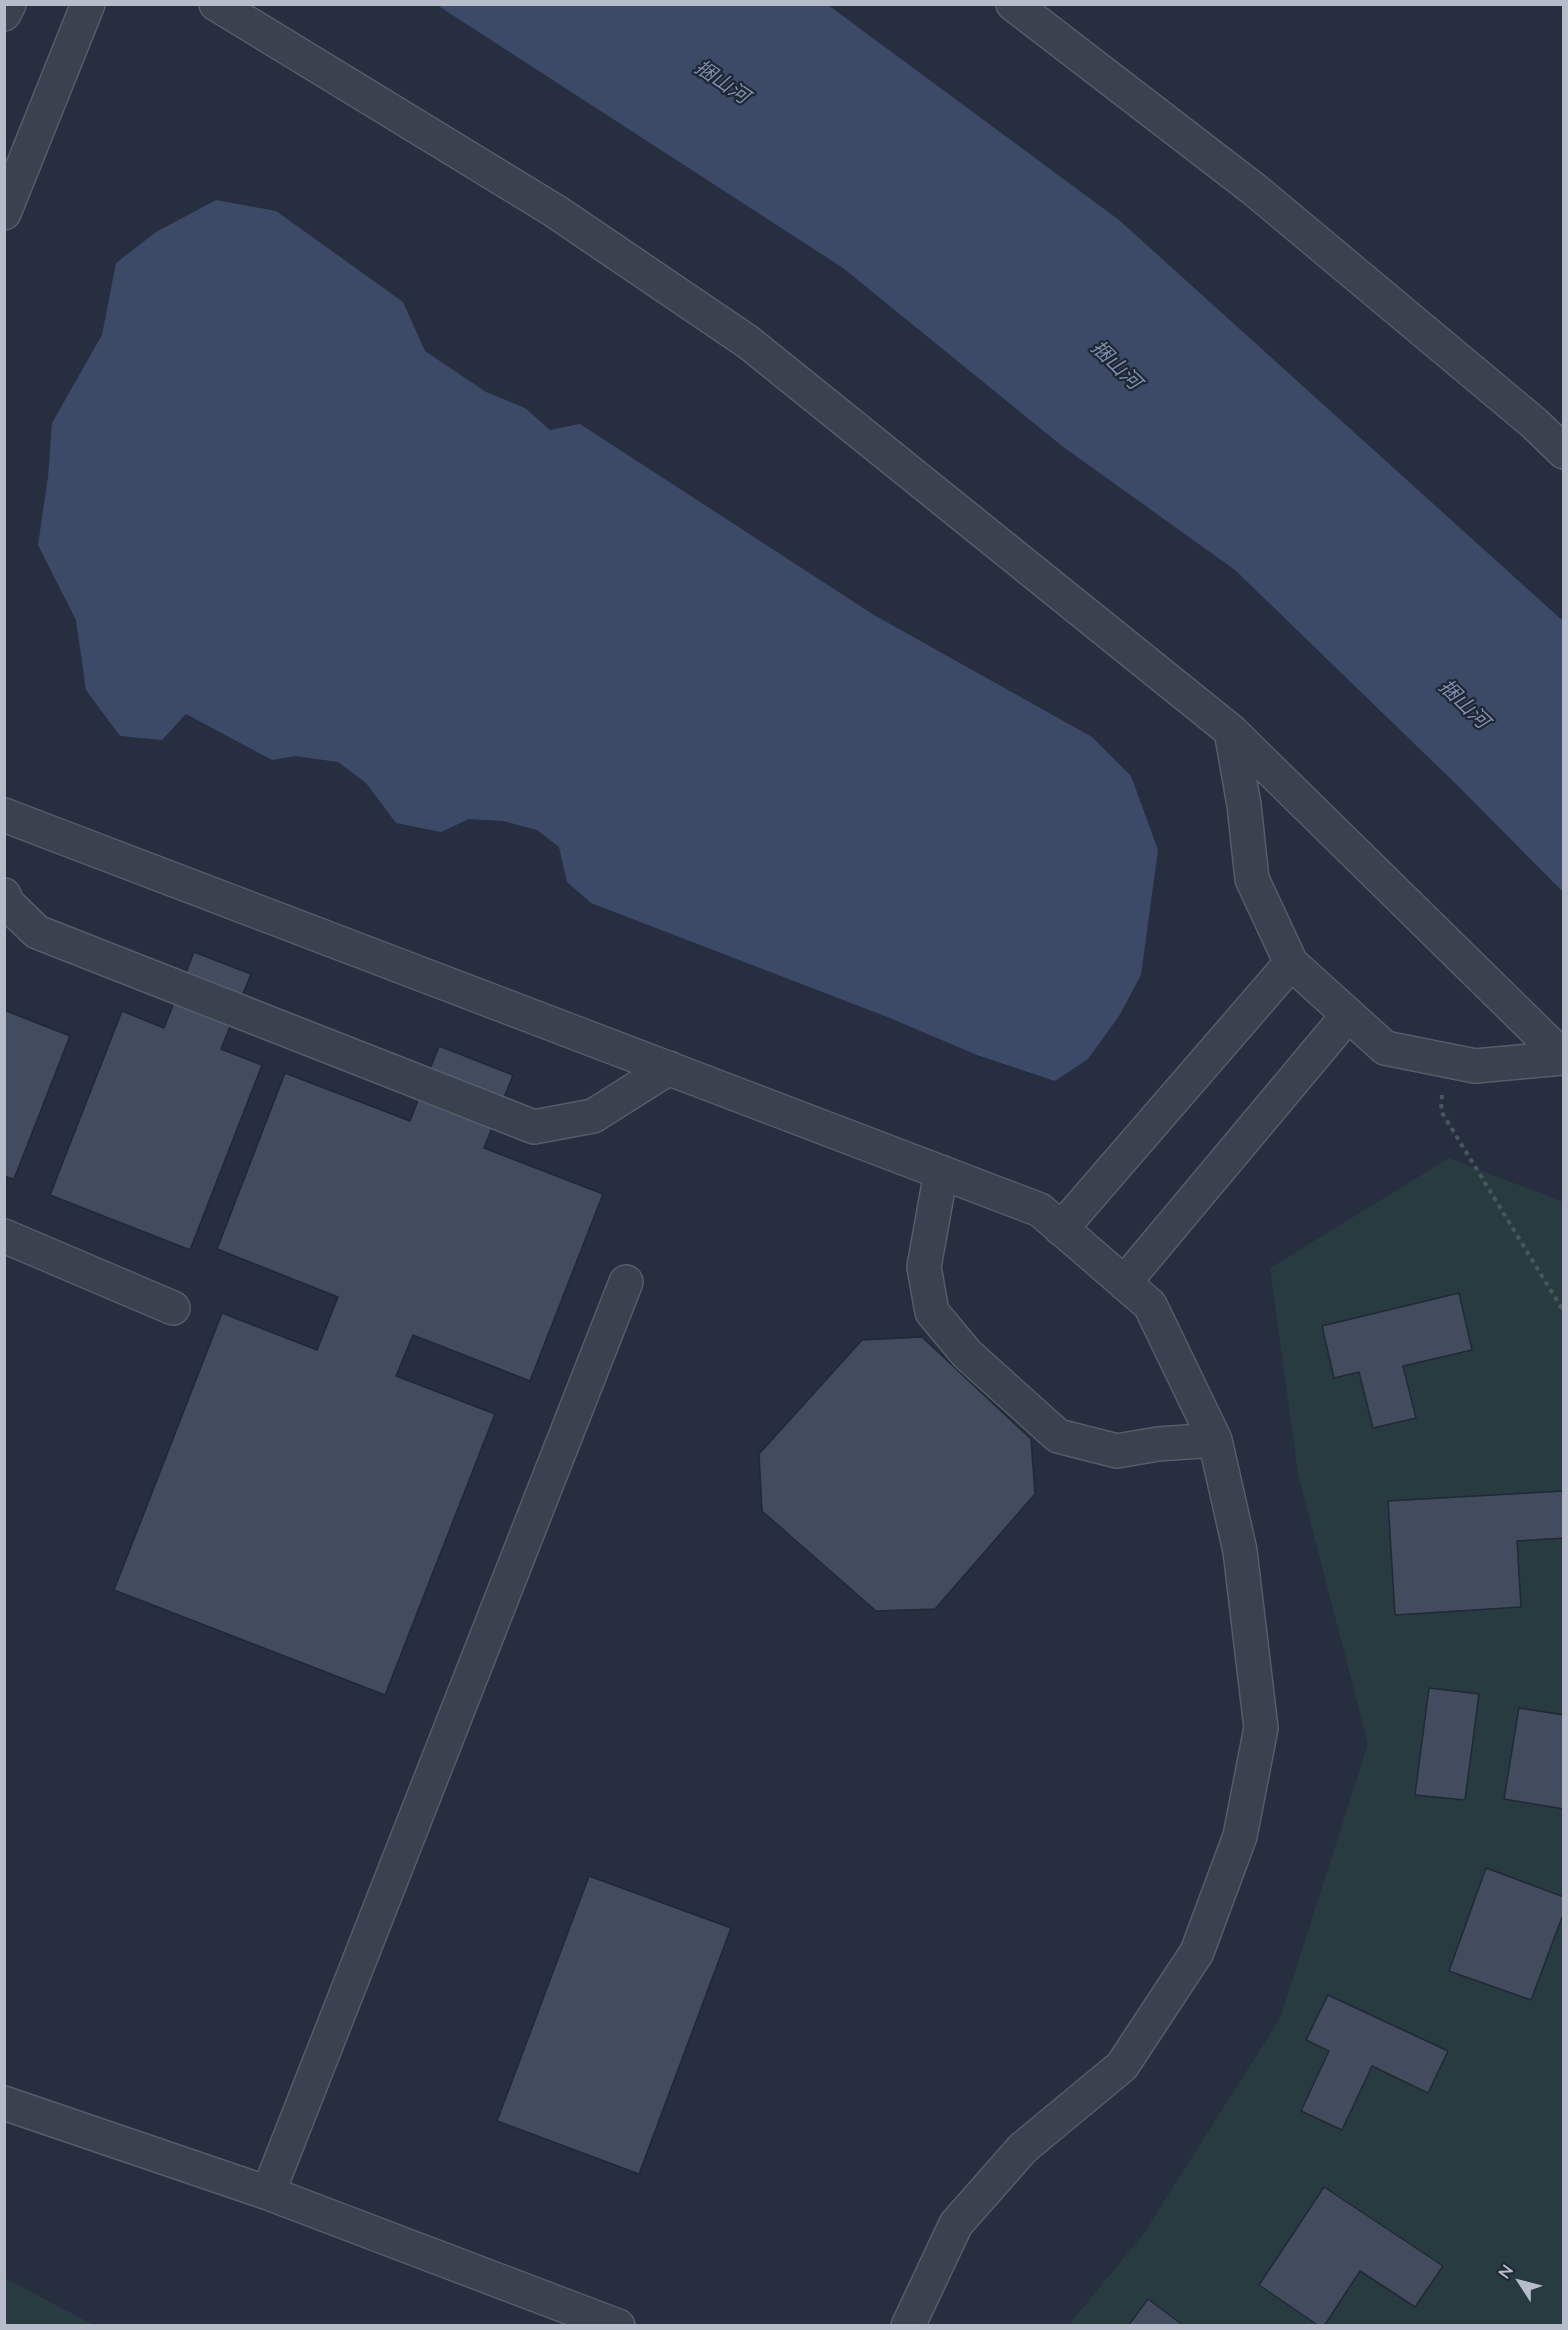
<!DOCTYPE html>
<html>
<head>
<meta charset="utf-8">
<style>
	body { margin:0 }
	#map { position:relative; width:1568px; height:2330px; overflow:hidden; background:#262e3f; font-family:Lato,sans-serif }
	canvas { display:block }
	.frame { position:absolute; inset:0; border:6px solid #b7bcca; pointer-events:none }
	.north { position:absolute; left:1490px; top:2252px; width:60px; height:60px; -webkit-text-stroke:4px #1f2634; paint-order:stroke; rotate:306deg; font-size:16px; font-weight:700; line-height:24px; text-align:center; color:#b7bcca }
	.north::after { content:''; display:block; margin:auto; width:21px; height:27px; background:#b7bcca; clip-path:polygon(50% 0,100% 100%,50% 72%,0 100%) }
</style>
</head>
<body>
<div id="map">
<canvas width="1568" height="2330"></canvas>
<div class="frame"></div>
<div class="north">N</div>
</div>
<script>
const ctx = document.querySelector('canvas').getContext('2d');
ctx.lineJoin = 'round';
function fill(path, color) { ctx.fillStyle = color; ctx.fill(path, 'evenodd'); }
const poly = rows => new Path2D(rows.map(r => 'M' + r).join(''));
function stroke(path, color, width, dash) { ctx.strokeStyle = color; ctx.lineWidth = width; ctx.lineCap = dash ? 'butt' : 'round'; ctx.setLineDash(dash || []); ctx.stroke(path); }
function drawText(font, color, halo, rows, align = 'center') {
  ctx.font = font + ' Lato,"Noto Sans SC",sans-serif'; ctx.lineWidth = 4.5; ctx.setLineDash([]); ctx.textBaseline = 'middle'; ctx.strokeStyle = halo; ctx.fillStyle = color; for (const [text, x, y, turn = 0] of rows) {
    ctx.save(); ctx.translate(x, y); ctx.rotate((+turn || 0) * Math.PI / 180); ctx.textAlign = isNaN(turn) ? turn : align; if (halo) ctx.strokeText(text, 0, 0); ctx.fillText(text, 0, 0); ctx.restore();
  }
}
fill(poly([
	[1449,1158,1563,1202,1563,2325,1068,2326,1144,2233,1280,2018,1368,1744,1298,1474,1270,1268],
	[5,2278,94,2325,5,2325]
]), '#283b40');
fill(poly([
	[437,5,828,5,1119,220,1563,621,1563,892,1457,785,1235,570,1062,446,843,268],
	[216,200,276,211,403,302,425,351,486,392,525,408,550,430,580,424,874,615,1092,737,1131,776,1158,850,1141,975,1119,1016,1088,1059,1055,1081,977,1055,890,1018,591,903,567,882,559,847,537,830,503,821,469,819,441,832,396,823,366,783,338,762,295,756,272,760,186,714,162,740,120,736,86,690,76,620,38,545,48,477,52,423,102,335,116,263,156,232]
]), '#3d4a67');
const building = poly([
	[194,952,251,974,221,1049,262,1065,190,1250,50,1195,122,1011,164,1028,194,952],
	[4,1010,70,1036,14,1179,4,1176,4,1010],
	[439,1046,513,1075,484,1148,603,1194,530,1381,413,1335,396,1376,495,1414,385,1695,114,1590,222,1313,317,1350,338,1297,217,1249,285,1073,410,1121,439,1046],
	[1459,1293,1472,1350,1403,1366,1416,1418,1373,1428,1359,1372,1334,1378,1322,1326,1459,1293],
	[922,1337,1031,1439,1035,1494,935,1609,876,1611,762,1511,759,1454,862,1340,922,1337],
	[1564,1491,1564,1538,1517,1541,1521,1607,1395,1615,1388,1501,1564,1491],
	[1429,1688,1479,1694,1465,1800,1415,1795,1429,1688],
	[1519,1708,1564,1715,1564,1809,1504,1799,1519,1708],
	[1486,1868,1564,1897,1564,1912,1531,2000,1449,1971,1486,1868],
	[589,1876,731,1928,639,2174,497,2121,589,1876],
	[1328,1995,1448,2051,1428,2093,1372,2066,1342,2130,1301,2111,1329,2051,1306,2040,1328,1995],
	[1324,2187,1443,2266,1415,2307,1360,2271,1324,2326,1319,2326,1259,2285,1324,2187],
	[1148,2299,1184,2326,1128,2326,1148,2299]
]);
fill(building, '#434c5e');
stroke(building, '#212836', 1.5);
const minor = poly([
	[216,4,555,211,748,342,1231,731,1564,1058],
	[1013,4,1255,190,1534,423,1564,452],
	[4,14,9,4],
	[4,213,88,4],
	[1231,731,1244,805,1252,879,1291,963,1385,1048,1475,1066,1563,1058],
	[4,815,1040,1210,1150,1305,1215,1440,1240,1551,1261,1728,1240,1836,1197,1952,1122,2066,1023,2148,956,2224,908,2326],
	[4,895,7,903,37,932,534,1127,593,1116,669,1068],
	[941,1172,924,1267,932,1312,967,1354,1058,1436,1117,1451,1158,1444,1215,1440],
	[1061,1229,1291,963],
	[4,1236,173,1308],
	[1124,1283,1348,1015],
	[4,2103,268,2193,618,2326],
	[268,2193,626,1282]
]);
stroke(minor, '#555c6a', 36);
stroke(poly([
	[1442,1095,1441,1111,1564,1312]
]), '#47585d', 4, [4.5, 4.5]);
stroke(minor, '#3a414f', 33);
drawText('italic 20px', '#808fb0', '#1f2634', [
	["捆山河",722,82,34],
	["捆山河",1116,365,44],
	["捆山河",1464,704,44]
]);
</script>
</body>
</html>
